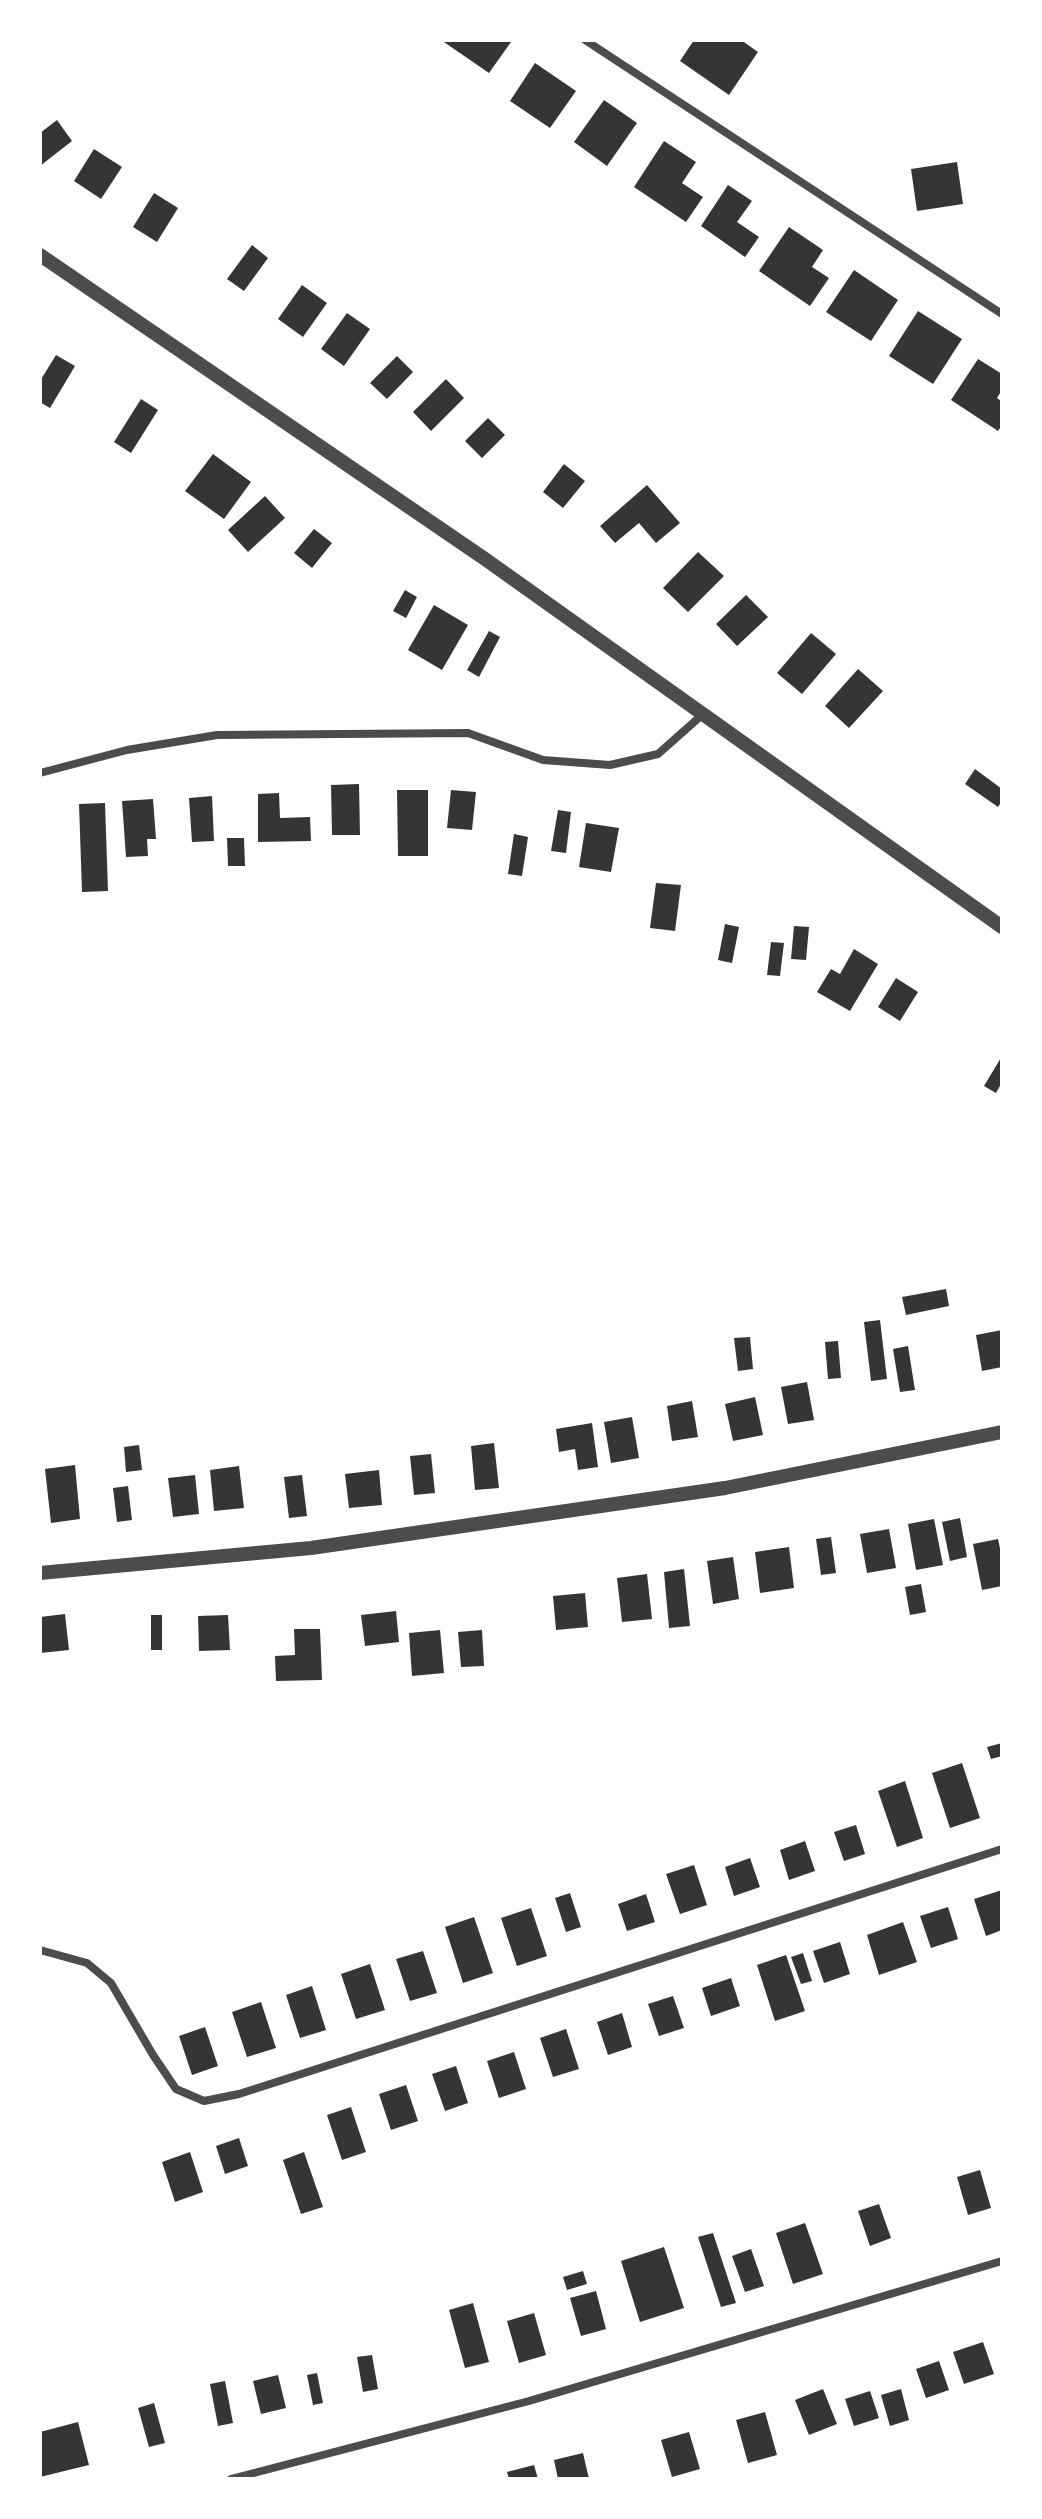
<!DOCTYPE html>
<html>
<head>
<meta charset="utf-8">
<style>
	body { margin:0 }
	#map { position:relative; width:1042px; height:2519px; overflow:hidden; background:#fff; font-family:"DM Sans",sans-serif }
	canvas { display:block }
	.frame { position:absolute; inset:0; border:42px solid #fff; pointer-events:none }
</style>
</head>
<body>
<div id="map">
<canvas width="1042" height="2519"></canvas>
<div class="frame"></div>
</div>
<script>
const ctx = document.querySelector('canvas').getContext('2d');
ctx.lineJoin = 'round';
function fill(path, color) { ctx.fillStyle = color; ctx.fill(path, 'evenodd'); }
const poly = rows => new Path2D(rows.map(r => 'M' + r).join(''));
function stroke(path, color, width, dash) { ctx.strokeStyle = color; ctx.lineWidth = width; ctx.lineCap = dash ? 'butt' : 'round'; ctx.setLineDash(dash || []); ctx.stroke(path); }
fill(poly([
	[441,40,508,40,511,42,489,73],
	[694,40,741,40,758,52,729,95,680,61],
	[535,63,576,91,550,128,510,101],
	[604,100,637,123,607,166,574,142],
	[57,120,72,141,40,166,40,133],
	[664,141,696,162,682,183,703,197,686,222,634,187],
	[94,149,122,167,101,199,74,181],
	[957,162,963,204,917,211,911,169],
	[728,185,752,201,737,222,759,237,745,257,701,226],
	[154,193,178,208,157,242,133,227],
	[789,227,823,250,812,267,829,278,810,306,759,271],
	[252,245,268,258,244,291,227,279],
	[854,270,898,300,871,341,826,312],
	[302,285,327,303,303,337,278,319],
	[918,311,962,339,933,384,889,356],
	[347,313,370,329,344,366,321,349],
	[56,355,75,366,50,408,40,402,40,381],
	[397,356,413,372,387,399,370,383],
	[978,359,1002,374,1002,390,997,398,1002,402,1002,425,998,431,951,400],
	[446,379,464,398,431,431,413,412],
	[141,399,158,410,131,453,114,442],
	[488,418,505,435,482,458,465,441],
	[213,454,251,482,224,519,185,491],
	[564,464,585,481,563,508,543,492],
	[647,485,680,523,656,543,639,523,615,543,600,526],
	[265,496,285,518,248,552,228,530],
	[314,529,332,543,312,568,294,553],
	[698,552,724,576,688,612,663,588],
	[405,590,417,597,406,618,393,611],
	[746,595,768,617,737,646,716,624],
	[434,605,468,625,442,670,408,650],
	[489,631,500,637,479,677,467,670],
	[811,633,836,654,802,694,777,673],
	[858,669,883,691,849,728,825,706],
	[975,769,1002,789,1002,801,998,807,965,784],
	[359,784,360,835,332,835,331,785],
	[397,790,428,790,428,856,398,856],
	[451,790,476,792,472,830,447,828],
	[279,793,280,818,310,817,311,841,258,842,258,794],
	[212,796,214,841,192,842,189,798],
	[153,799,156,839,147,839,148,856,126,857,122,801],
	[105,803,108,891,82,892,79,804],
	[558,810,571,812,566,853,551,851],
	[586,823,619,828,611,872,579,867],
	[514,834,528,837,522,876,508,874],
	[227,838,244,838,245,866,228,866],
	[656,883,681,885,675,931,650,928],
	[725,924,739,927,732,963,718,960],
	[794,926,809,927,806,960,791,959],
	[771,942,784,943,780,976,767,975],
	[854,949,878,964,850,1011,817,992,831,969,840,974],
	[896,978,918,992,900,1021,878,1007],
	[1002,1056,1002,1082,996,1093,984,1086],
	[946,1289,949,1306,906,1315,902,1297],
	[880,1320,887,1379,871,1381,864,1322],
	[1002,1330,1002,1367,982,1371,976,1335],
	[750,1337,753,1369,738,1371,734,1338],
	[838,1341,841,1378,828,1379,825,1342],
	[908,1346,915,1390,900,1392,893,1349],
	[807,1382,814,1420,788,1424,781,1387],
	[755,1397,763,1435,733,1441,725,1404],
	[692,1401,698,1437,672,1441,667,1406],
	[632,1417,639,1458,611,1463,604,1422],
	[592,1423,598,1467,578,1470,575,1449,559,1452,556,1429],
	[494,1443,499,1488,475,1490,471,1446],
	[139,1445,142,1470,126,1472,124,1447],
	[431,1454,435,1493,414,1495,410,1456],
	[75,1465,80,1519,51,1523,45,1469],
	[239,1466,244,1508,214,1511,210,1470],
	[379,1470,382,1505,349,1508,345,1474],
	[195,1475,199,1514,173,1517,168,1478],
	[302,1475,307,1516,289,1518,284,1477],
	[128,1486,132,1520,117,1522,113,1488],
	[960,1518,967,1557,950,1561,942,1522],
	[934,1519,943,1565,916,1570,908,1524],
	[889,1529,896,1568,867,1573,860,1534],
	[831,1537,836,1573,821,1575,816,1539],
	[998,1539,1002,1558,1002,1586,982,1590,973,1544],
	[789,1547,794,1588,760,1593,755,1552],
	[733,1557,739,1599,713,1604,707,1561],
	[684,1569,690,1626,669,1628,664,1572],
	[647,1574,652,1619,622,1622,617,1578],
	[921,1584,926,1612,910,1615,905,1587],
	[585,1593,588,1627,556,1630,553,1596],
	[396,1611,399,1642,365,1646,361,1615],
	[65,1614,69,1650,40,1653,40,1617],
	[151,1615,162,1615,162,1650,151,1650],
	[228,1615,230,1650,199,1651,198,1616],
	[294,1629,320,1629,322,1680,276,1681,275,1656,295,1655],
	[440,1630,444,1673,412,1676,409,1633],
	[482,1630,484,1666,461,1667,458,1632],
	[1002,1743,1002,1756,991,1759,987,1747],
	[962,1763,980,1818,950,1828,932,1773],
	[905,1781,923,1838,897,1847,878,1791],
	[856,1825,865,1854,844,1861,834,1832],
	[805,1841,815,1871,789,1880,780,1850],
	[750,1858,760,1887,734,1896,725,1867],
	[694,1865,707,1905,680,1914,666,1874],
	[1002,1890,1002,1930,986,1936,974,1899],
	[570,1893,581,1927,566,1932,555,1898],
	[646,1894,655,1922,627,1931,618,1904],
	[948,1907,958,1939,931,1948,920,1916],
	[531,1908,547,1956,517,1966,501,1918],
	[474,1917,493,1973,463,1983,445,1927],
	[903,1922,917,1962,879,1975,867,1935],
	[840,1942,850,1974,824,1983,813,1951],
	[423,1951,437,1993,410,2001,396,1959],
	[803,1953,812,1981,801,1984,791,1957],
	[786,1955,805,2011,775,2021,757,1965],
	[370,1964,385,2010,356,2019,341,1974],
	[731,1978,740,2006,711,2016,702,1988],
	[312,1986,326,2030,300,2038,286,1995],
	[673,1996,684,2028,659,2036,648,2004],
	[261,2002,276,2048,247,2057,232,2012],
	[622,2013,632,2047,608,2055,597,2022],
	[205,2027,218,2066,192,2075,179,2036],
	[566,2029,579,2069,553,2077,540,2038],
	[514,2052,526,2089,499,2098,487,2061],
	[456,2066,468,2103,445,2111,432,2074],
	[406,2085,418,2121,391,2130,379,2094],
	[351,2107,366,2152,342,2160,327,2115],
	[239,2138,248,2166,225,2174,216,2146],
	[190,2152,203,2192,175,2202,162,2162],
	[304,2152,323,2207,301,2214,283,2160],
	[980,2170,991,2208,968,2215,957,2177],
	[879,2204,891,2238,870,2246,858,2211],
	[805,2223,823,2274,793,2284,776,2233],
	[713,2233,736,2303,721,2307,698,2237],
	[664,2247,684,2308,640,2322,621,2261],
	[751,2249,764,2286,745,2292,732,2256],
	[583,2271,587,2284,567,2290,563,2277],
	[596,2291,606,2329,581,2336,570,2298],
	[473,2303,489,2362,465,2368,449,2310],
	[534,2313,546,2355,519,2363,507,2321],
	[983,2342,994,2374,964,2384,953,2352],
	[372,2355,378,2389,363,2392,357,2357],
	[939,2361,949,2390,926,2398,916,2369],
	[317,2373,323,2403,313,2405,307,2375],
	[278,2375,286,2408,261,2414,253,2381],
	[225,2381,233,2423,218,2426,210,2384],
	[823,2389,837,2424,809,2435,795,2400],
	[901,2389,909,2420,890,2426,881,2395],
	[870,2391,879,2418,854,2426,845,2399],
	[154,2403,165,2443,149,2447,138,2408],
	[765,2412,777,2455,748,2463,736,2420],
	[78,2422,89,2465,40,2477,40,2432],
	[689,2432,700,2469,672,2477,661,2440],
	[583,2453,589,2479,558,2479,554,2460],
	[534,2465,538,2479,509,2479,507,2472]
]), '#353535');
stroke(poly([
	[585,40,1002,314],
	[40,773,127,750,217,735,468,733,543,760,610,765,658,754,702,715],
	[40,1950,87,1963,111,1983,153,2055,176,2089,204,2101,239,2094,1002,1849],
	[231,2479,529,2401,1002,2261]
]), '#4c4c4c', 8);
stroke(poly([
	[40,255,485,559,1002,927],
	[40,1573,311,1548,725,1488,1002,1432]
]), '#4c4c4c', 14);
</script>
</body>
</html>
